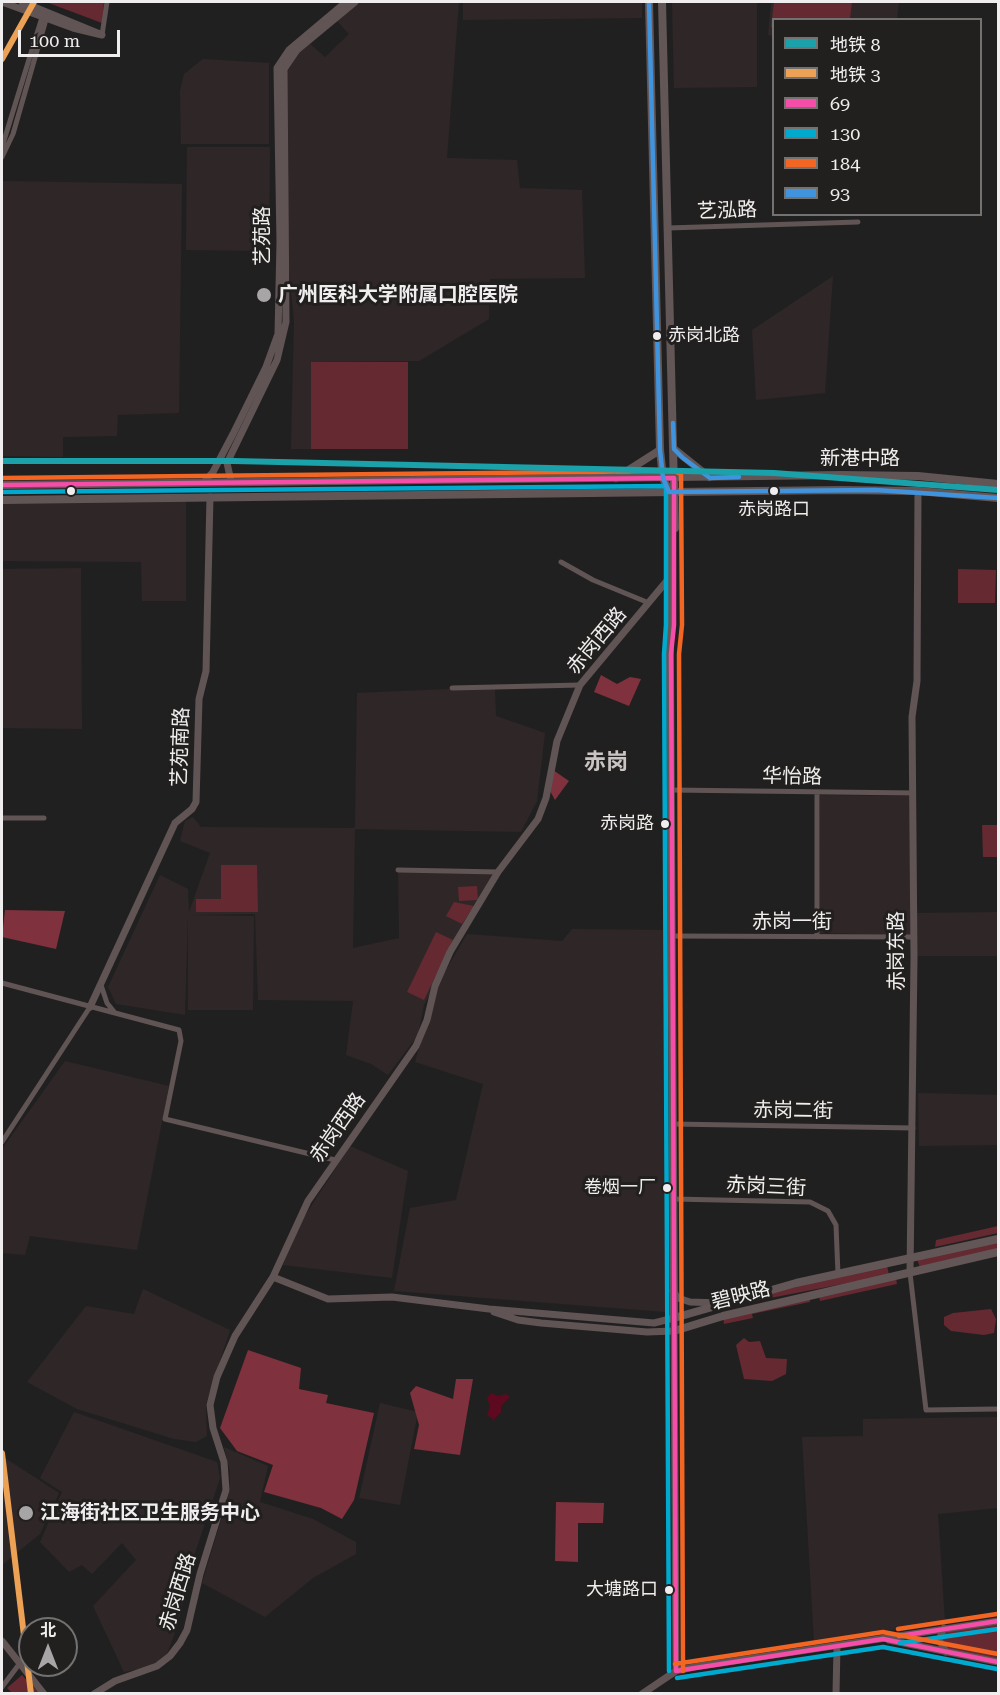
<!DOCTYPE html>
<html>
<head>
<meta charset="utf-8">
<style>
	body { margin:0 }
	#map { position:relative; width:1000px; height:1695px; overflow:hidden; background:#212020; font-family:"Roboto Serif","Noto Sans SC",serif }
	canvas { display:block }
	.frame { position:absolute; inset:0; border:3px solid #efeded; pointer-events:none }
	.legend { position:absolute; left:772px; top:18px; width:210px; height:198px; box-sizing:border-box; background:#221f1f; border:2px solid #747171; margin:0; padding:8px 10px; list-style:none; font-size:18px; color:#efeded }
	.legend li { display:flex; align-items:center; gap:12px; height:30px }
	.legend b { width:30px; border:2px solid #747171 }
	.north { position:absolute; left:18px; top:1617px; width:60px; height:60px; box-sizing:border-box; background:#221f1f; border:2px solid #747171; border-radius:50%; rotate:0deg; font-size:16px; font-weight:700; line-height:24px; text-align:center; color:#efeded }
	.north::after { content:''; display:block; margin:auto; width:21px; height:27px; background:#a7a5a5; clip-path:polygon(50% 0,100% 100%,50% 72%,0 100%) }
	.scale { position:absolute; left:18px; top:30px; width:102px; height:27px; box-sizing:border-box; border:3px solid #efeded; border-top:0; padding-left:8px; font-size:18px; line-height:21px; white-space:nowrap; color:#efeded; -webkit-text-stroke:4px #221f1f; paint-order:stroke }
</style>
</head>
<body>
<div id="map">
<canvas width="1000" height="1695"></canvas>
<div class="frame"></div>
<ul class="legend">
<li><b style="height:8px;background:#1aa1aa"></b>地铁 8</li>
<li><b style="height:8px;background:#eca154"></b>地铁 3</li>
<li><b style="height:8px;background:#f54da8"></b>69</li>
<li><b style="height:8px;background:#00a9ce"></b>130</li>
<li><b style="height:8px;background:#f26522"></b>184</li>
<li><b style="height:8px;background:#4094de"></b>93</li>
</ul>
<div class="north">北</div>
<div class="scale">100 m</div>
</div>
<script>
const ctx = document.querySelector('canvas').getContext('2d');
ctx.lineJoin = 'round';
function fill(path, color) { ctx.fillStyle = color; ctx.fill(path, 'evenodd'); }
const poly = rows => new Path2D(rows.map(r => 'M' + r).join(''));
function stroke(path, color, width, dash) { ctx.strokeStyle = color; ctx.lineWidth = width; ctx.lineCap = dash ? 'butt' : 'round'; ctx.setLineDash(dash || []); ctx.stroke(path); }
function drawText(font, color, halo, rows, align = 'center') {
  ctx.font = font + ' "Roboto Serif","Noto Sans SC",serif'; ctx.lineWidth = 6; ctx.setLineDash([]); ctx.textBaseline = 'middle'; ctx.strokeStyle = halo; ctx.fillStyle = color; for (const [text, x, y, turn = 0] of rows) {
    ctx.save(); ctx.translate(x, y); ctx.rotate((+turn || 0) * Math.PI / 180); ctx.textAlign = isNaN(turn) ? turn : align; if (halo) ctx.strokeText(text, 0, 0); ctx.fillText(text, 0, 0); ctx.restore();
  }
}
fill(poly([
	[358,2,459,2,447,158,517,160,520,188,582,190,585,278,490,279,489,319,419,361,311,362,311,449,291,449,294,322,289,269,284,79,288,62,308,42,325,57,349,34,336,20],
	[463,2,642,2,642,18,463,20],
	[672,2,757,2,757,87,674,88],
	[771,2,899,2,897,19,774,20,773,36,768,35],
	[203,59,269,63,269,144,181,144,180,91,184,74],
	[187,147,270,147,269,251,186,250],
	[2,181,182,184,179,413,118,415,117,436,63,437,63,457,2,456],
	[833,276,825,393,756,400,752,330],
	[186,501,186,601,142,601,141,562,2,561,2,502],
	[81,568,82,729,2,728,2,569],
	[495,687,496,716,545,733,537,801,521,832,355,829,353,948,399,938,398,870,496,872,424,1005,418,1035,388,1075,371,1064,346,1055,353,1001,258,1000,255,914,188,915,254,916,253,1010,188,1010,188,916,185,1015,116,1004,108,987,160,875,188,889,189,912,210,853,180,841,185,821,193,817,201,827,355,828,357,693],
	[820,795,910,796,911,935,819,933],
	[998,912,998,956,916,956,915,913],
	[572,929,665,930,665,1312,394,1291,410,1208,456,1200,483,1084,415,1062,436,987,467,934,562,941],
	[65,1061,169,1086,137,1250,30,1236,25,1255,2,1253,2,1149],
	[918,1093,998,1095,998,1145,919,1146],
	[350,1146,408,1171,392,1278,283,1265,297,1228],
	[143,1289,230,1330,206,1404,207,1436,196,1442,174,1439,77,1409,27,1382,86,1306,134,1314],
	[380,1403,418,1412,400,1505,359,1498],
	[74,1412,217,1462,220,1478,194,1556,177,1627,166,1657,145,1668,124,1672,93,1606,136,1560,122,1543,92,1574,82,1565,69,1572,40,1542,62,1492,40,1478],
	[998,1417,998,1508,938,1514,945,1622,814,1642,802,1437,863,1436,863,1419],
	[224,1447,268,1466,260,1502,313,1519,356,1542,356,1554,313,1578,265,1617,202,1583,230,1490,230,1472],
	[2,1456,59,1493,40,1534,2,1565]
]), '#2f2627');
fill(poly([
	[46,2,104,2,102,23],
	[774,2,852,2,850,19,774,20,773,27,771,27],
	[311,362,408,362,408,449,311,449],
	[958,569,996,570,995,603,958,603],
	[982,825,998,825,998,857,983,857],
	[221,865,257,865,258,912,196,912,196,899,221,899],
	[477,886,478,900,459,901,458,887],
	[454,902,474,906,462,924,446,916],
	[436,932,453,940,424,1000,407,992],
	[998,1226,998,1233,935,1247,936,1240],
	[998,1241,998,1250,920,1268,917,1259],
	[887,1265,889,1275,755,1301,762,1295],
	[896,1278,897,1284,820,1301,819,1296],
	[810,1299,810,1302,752,1314,753,1318,724,1324,723,1317],
	[991,1309,996,1319,994,1333,984,1335,951,1331,944,1325,944,1317,953,1313],
	[744,1338,749,1342,760,1341,766,1358,787,1359,786,1374,772,1381,744,1379,736,1345],
	[998,1623,998,1660,947,1650,942,1643,944,1634,947,1632],
	[22,1675,39,1693,12,1693,7,1688]
]), '#642931');
fill(poly([
	[601,675,617,684,630,677,641,679,629,706,594,692],
	[553,770,569,781,555,800,549,789],
	[5,910,65,911,56,949,2,937],
	[248,1350,301,1368,299,1389,328,1395,326,1403,374,1413,354,1500,342,1519,321,1508,264,1492,273,1465,237,1451,220,1428],
	[456,1379,473,1379,460,1455,414,1449,419,1425,410,1393,416,1386,453,1399],
	[556,1502,604,1503,603,1523,578,1523,578,1562,555,1561]
]), '#7f313d');
fill(poly([
	[491,1393,498,1396,506,1394,510,1397,501,1406,501,1412,494,1420,487,1415,490,1406,487,1398]
]), '#5d091f');
stroke(poly([
	[102,35,107,2],
	[2,147,43,14],
	[2,157,13,134,47,16],
	[668,228,858,222],
	[561,562,593,580,649,603],
	[452,688,580,685],
	[671,790,913,793],
	[2,818,44,818],
	[398,870,498,872],
	[671,936,913,937],
	[817,937,817,792],
	[2,983,179,1030,181,1041,165,1119,335,1160],
	[101,985,107,1003,115,1013],
	[672,1124,913,1128],
	[2,1142,90,1007],
	[673,1199,810,1202,828,1211,836,1225,838,1274],
	[910,1273,926,1410,998,1409],
	[2,1687,20,1663]
]), '#615455', 5);
stroke(poly([
	[2,2,73,28,102,35],
	[22,2,100,34],
	[231,481,227,463,277,360,286,322,284,69,297,50,355,2],
	[204,482,213,472,233,434,266,367,278,334,280,242,277,68,289,50,346,2],
	[90,1007,175,823,192,809,196,802,199,699,206,671,210,497],
	[910,1273,914,958,912,717,917,681,918,491],
	[273,1277,328,1299,392,1297,489,1309,654,1323,674,1318,676,1671],
	[673,1291,678,1298,690,1302,719,1303],
	[494,1312,518,1320,541,1323,647,1332,674,1331],
	[944,1628,939,1640,946,1652],
	[889,1640,998,1662],
	[2,1641,44,1694],
	[94,1694,115,1681,157,1666,170,1656,180,1643,187,1630,200,1574,226,1490,224,1462,213,1428,210,1405,217,1377,235,1336,273,1277,308,1201,416,1046,427,1020,435,986,450,952,498,872,538,819,546,798,557,741,580,685,670,577],
	[642,1694,676,1671,694,1667,998,1621],
	[836,1694,837,1646]
]), '#615455', 7);
stroke(poly([
	[649,2,660,450,663,478,669,492,669,512,674,1318,796,1283,998,1239],
	[662,2,675,528],
	[674,449,709,477],
	[616,478,660,450],
	[674,1331,723,1316,998,1252]
]), '#635657', 8);
stroke(poly([
	[2,485,842,475,918,476,998,484],
	[2,500,842,490,918,491,998,498]
]), '#625556', 8);
stroke(poly([
	[2,485,674,478,674,625,671,654,676,1671],
	[899,1636,998,1621],
	[676,1671,883,1639,998,1662]
]), '#f54da8', 4.5);
stroke(poly([
	[2,492,666,486,666,625,664,654,669,1671],
	[900,1643,998,1629],
	[677,1678,883,1647,997,1669]
]), '#00a9ce', 4.5);
stroke(poly([
	[2,478,674,471,681,474,682,625,679,654,683,1671],
	[898,1629,997,1614],
	[675,1664,883,1632,998,1654]
]), '#f26522', 4.5);
stroke(poly([
	[649,2,660,450,663,478,669,492,875,490,998,498],
	[673,423,674,449,683,458,710,478,739,477]
]), '#4094de', 4.5);
stroke(poly([
	[2,461,234,461,774,473,998,490]
]), '#1aa1aa', 6);
stroke(poly([
	[2,59,34,2],
	[2,1453,31,1694]
]), '#eca154', 6);
for (const [x, y, r, color] of [
	[264,295,8,"#a7a5a5"],
	[657,336,5,"#efeded"],
	[71,491,5,"#efeded"],
	[774,491,5,"#efeded"],
	[665,824,5,"#efeded"],
	[667,1188,5,"#efeded"],
	[26,1513,8,"#a7a5a5"],
	[669,1590,5,"#efeded"]
]) { const dot = new Path2D(); dot.arc(x, y, r, 0, 2 * Math.PI); ctx.fillStyle = color; ctx.fill(dot); stroke(dot, '#221f1f', 2); }
drawText('18px', '#efeded', '#221f1f', [
	["赤岗北路",668,336,"left"],
	["赤岗路口",774,510,"center"],
	["赤岗路",654,824],
	["卷烟一厂",656,1188],
	["大塘路口",658,1590]
], 'right');
drawText('20px', '#efeded', '#221f1f', [
	["艺泓路",727,211,-2],
	["艺苑路",263,236,-90],
	["新港中路",860,459],
	["赤岗西路",597,641,-50],
	["艺苑南路",181,747,-88],
	["华怡路",792,777,1],
	["赤岗一街",792,922],
	["赤岗东路",897,951,-90],
	["赤岗二街",793,1111,1],
	["赤岗西路",338,1128,-55],
	["赤岗三街",766,1187,3],
	["碧映路",741,1296,-14],
	["赤岗西路",178,1592,-73]
]);
drawText('bold 20px', '#efeded', '#221f1f', [
	["广州医科大学附属口腔医院",278,295],
	["江海街社区卫生服务中心",40,1513]
], 'left');
drawText('bold 22px', '#cac5c5', '#221f1f', [
	["赤岗",606,763]
]);
</script>
</body>
</html>
